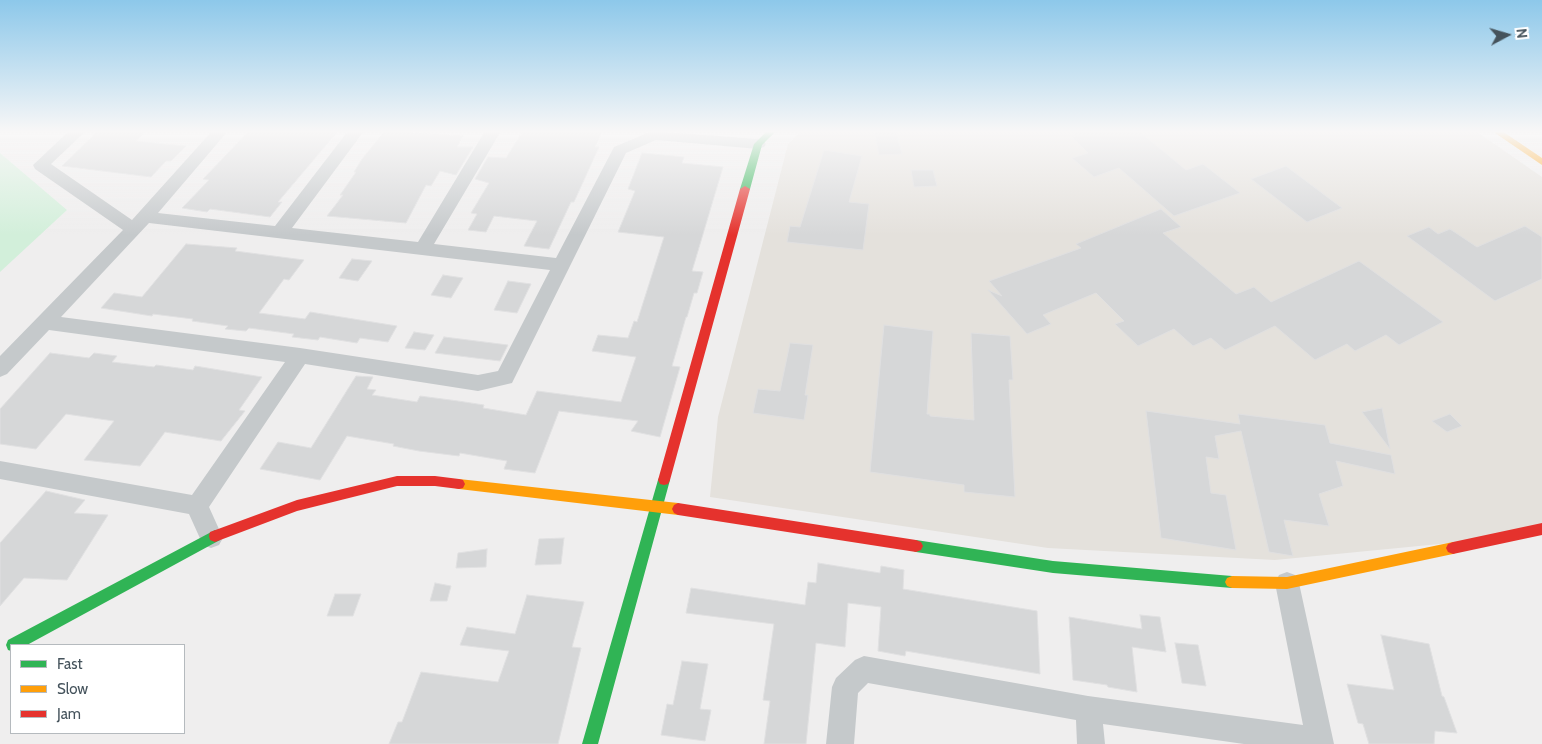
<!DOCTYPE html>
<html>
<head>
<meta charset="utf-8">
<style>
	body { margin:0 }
	#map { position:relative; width:1542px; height:744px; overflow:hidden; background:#efeeee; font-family:Cabin,sans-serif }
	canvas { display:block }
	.legend { position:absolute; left:10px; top:644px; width:175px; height:90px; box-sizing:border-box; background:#fff; border:1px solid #b5babe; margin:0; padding:6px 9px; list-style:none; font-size:15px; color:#45535c }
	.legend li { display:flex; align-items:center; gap:10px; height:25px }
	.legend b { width:25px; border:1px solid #b5babe }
	.north { position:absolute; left:1482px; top:10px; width:50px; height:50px; -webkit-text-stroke:4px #fff; paint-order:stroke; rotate:84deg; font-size:14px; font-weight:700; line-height:20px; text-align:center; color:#45535c }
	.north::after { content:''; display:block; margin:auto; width:18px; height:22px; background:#45535c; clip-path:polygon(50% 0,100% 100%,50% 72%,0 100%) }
</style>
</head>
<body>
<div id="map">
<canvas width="1542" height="744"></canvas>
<ul class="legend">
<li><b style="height:6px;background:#30b455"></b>Fast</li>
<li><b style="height:6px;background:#ff9f0a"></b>Slow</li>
<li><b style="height:6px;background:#e5322d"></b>Jam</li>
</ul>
<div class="north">N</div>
</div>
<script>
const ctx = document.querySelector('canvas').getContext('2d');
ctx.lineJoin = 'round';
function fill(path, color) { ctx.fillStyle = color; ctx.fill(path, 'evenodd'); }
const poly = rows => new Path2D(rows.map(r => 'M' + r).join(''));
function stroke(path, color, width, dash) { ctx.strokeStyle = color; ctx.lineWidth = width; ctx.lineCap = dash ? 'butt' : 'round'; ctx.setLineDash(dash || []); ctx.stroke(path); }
fill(poly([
	[801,131,1476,131,1542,177,1542,534,1275,560,1048,548,710,497,718,417,788,144]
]), '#e4e1dc');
fill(poly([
	[0,153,67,210,0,272]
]), '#d2efda');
const building = poly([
	[98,131,146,131,136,141,186,146,171,161,166,161,151,177,62,166,98,131],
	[249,131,338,131,278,202,282,202,270,217,210,209,207,212,182,208,209,180,203,179,249,131],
	[385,131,463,136,457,147,473,147,456,175,440,171,431,186,426,185,406,223,327,216,343,195,340,195,356,172,354,172,362,159,385,131],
	[523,131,602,132,595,147,599,147,574,202,571,202,549,249,524,246,537,221,494,216,486,232,468,230,477,214,471,213,489,183,475,179,488,157,506,158,523,131],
	[874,131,896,131,902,154,879,155,874,131],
	[1070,131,1139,131,1186,170,1203,164,1240,193,1174,216,1119,168,1094,177,1072,158,1088,153,1072,137,1076,136,1070,131],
	[824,150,862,156,849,202,869,204,863,250,787,242,790,226,800,227,824,150],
	[642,153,684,157,682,163,723,167,692,271,703,272,697,293,694,293,687,317,686,317,672,366,680,367,660,437,631,431,638,421,559,411,535,473,504,469,507,461,460,453,459,456,419,451,393,446,394,444,347,436,320,480,260,469,278,442,311,448,356,376,373,377,367,389,376,390,372,395,417,402,420,396,458,401,484,405,483,408,526,415,537,391,621,402,636,357,592,351,598,335,628,338,634,321,637,322,664,237,618,232,635,191,628,189,642,153],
	[1286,166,1342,208,1307,222,1251,179,1286,166],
	[911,170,933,170,937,186,914,187,911,170],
	[1161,209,1181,227,1163,233,1236,294,1254,287,1271,302,1359,261,1443,322,1399,345,1386,335,1355,351,1347,344,1315,360,1275,326,1225,350,1211,338,1193,346,1174,329,1138,346,1115,324,1124,321,1096,293,1043,315,1051,324,1027,334,988,290,1002,296,989,281,1081,248,1076,244,1161,209],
	[1525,226,1542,237,1542,279,1495,301,1407,236,1429,227,1438,234,1450,229,1477,247,1525,226],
	[186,244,237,248,235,251,304,260,289,280,284,279,259,313,305,319,310,312,397,326,388,342,360,338,357,343,320,337,318,340,292,337,294,334,249,328,246,331,225,329,228,326,192,321,193,319,153,314,152,316,101,308,114,293,142,297,186,244],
	[352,259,372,261,358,281,339,278,352,259],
	[443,275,463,278,451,298,431,295,443,275],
	[508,281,531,284,517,313,494,310,508,281],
	[884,325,933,331,927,414,930,414,930,416,974,420,971,333,1010,336,1013,380,1009,380,1015,497,964,492,964,485,870,472,884,325],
	[414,332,434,335,425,350,405,348,414,332],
	[444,337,508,345,500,361,435,353,444,337],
	[790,343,813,345,805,395,808,395,804,420,753,413,758,389,780,391,790,343],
	[50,353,89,358,94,353,117,356,112,362,154,367,156,365,193,370,195,366,262,377,239,410,245,411,221,441,165,432,140,466,84,460,114,421,66,414,36,449,0,444,0,409,50,353],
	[1382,408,1390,449,1362,412,1382,408],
	[1146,411,1240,424,1238,414,1325,425,1330,443,1391,455,1395,474,1336,461,1343,486,1319,494,1329,526,1284,520,1293,556,1269,552,1241,431,1215,436,1219,459,1206,457,1211,493,1226,495,1236,550,1161,538,1146,411],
	[1450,414,1462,426,1447,432,1432,421,1450,414],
	[46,491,85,500,74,513,108,515,67,580,24,578,0,606,0,543,46,491],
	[564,538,561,564,535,565,539,539,564,538],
	[487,549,486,567,456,568,458,553,487,549],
	[818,563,880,573,881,566,904,570,903,589,1037,611,1040,674,906,651,905,656,878,651,881,607,848,603,845,647,816,643,806,744,764,744,770,701,763,700,774,624,686,613,691,588,805,605,808,582,816,583,818,563],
	[435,583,451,586,447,601,430,601,435,583],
	[335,594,361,594,353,616,327,616,335,594],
	[527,595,584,602,572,647,581,648,558,744,389,744,398,722,402,722,421,672,498,682,509,651,460,645,467,627,515,634,527,595],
	[1140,615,1160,617,1166,652,1132,647,1137,692,1108,687,1107,685,1073,680,1069,617,1142,629,1140,615],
	[1381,635,1429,644,1442,696,1444,697,1457,733,1435,731,1434,744,1369,744,1363,724,1358,723,1347,684,1394,690,1381,635],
	[1175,643,1198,645,1206,686,1182,683,1175,643],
	[682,661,708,664,700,709,711,710,705,741,661,735,667,704,673,705,682,661]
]);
fill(building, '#d6d7d8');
stroke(building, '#e0e0e1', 1);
fill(poly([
	[69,131,86,131,51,164,132,220,212,131,228,131,158,213,275,226,348,131,364,131,292,228,418,242,485,131,501,131,434,244,556,258,614,147,652,131,758,139,764,141,766,144,764,147,758,149,656,140,626,153,512,383,478,391,305,364,209,507,223,538,219,545,211,548,203,545,189,514,0,479,0,461,192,495,285,362,49,330,7,374,0,377,0,356,123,230,35,169,33,165,69,131],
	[149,223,550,270,498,371,478,375,300,348,61,317,149,223],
	[1287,572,1295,575,1299,583,1334,744,1244,744,1103,724,1105,744,1077,744,1076,720,868,683,858,693,854,744,826,744,832,687,836,678,855,660,864,656,1088,696,1303,725,1275,583,1279,575,1287,572]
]), '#c5c9cb');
fill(poly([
	[767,131,776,131,762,145,750,189,745,192,742,191,740,189,754,144,767,131],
	[664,475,668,476,670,480,598,744,582,744,658,480,660,476,664,475],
	[215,530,220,532,221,536,220,540,27,645,11,645,11,651,8,650,6,645,8,640,215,530],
	[916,540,1053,561,1232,576,1237,578,1239,582,1237,586,1232,588,1053,573,916,552,911,550,909,546,911,542,916,540]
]), '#30b455');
fill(poly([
	[1492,131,1502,131,1542,158,1542,165,1492,131],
	[459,479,678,503,682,505,684,509,682,513,678,515,459,489,455,488,453,484,455,480,459,479],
	[1453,542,1458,544,1460,548,1458,552,1453,554,1287,589,1232,588,1227,586,1225,582,1227,578,1232,576,1287,577,1453,542]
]), '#ff9f0a');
fill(poly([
	[745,186,750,189,670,480,668,484,664,485,660,484,658,480,740,189,745,186],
	[397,476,435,476,459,479,463,480,465,484,463,488,459,489,435,486,397,486,297,511,215,542,210,540,209,536,210,532,297,500,397,476],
	[678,503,916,540,921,542,923,546,921,550,916,552,678,515,674,513,672,509,674,505,678,503],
	[1542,523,1542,535,1453,554,1448,552,1446,548,1448,544,1453,542,1542,523]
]), '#e5322d');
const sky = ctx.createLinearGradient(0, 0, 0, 235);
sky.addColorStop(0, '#8dc8ea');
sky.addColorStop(0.56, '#f8f7f7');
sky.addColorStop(1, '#f8f7f700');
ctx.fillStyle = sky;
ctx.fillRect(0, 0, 1542, 235);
</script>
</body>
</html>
